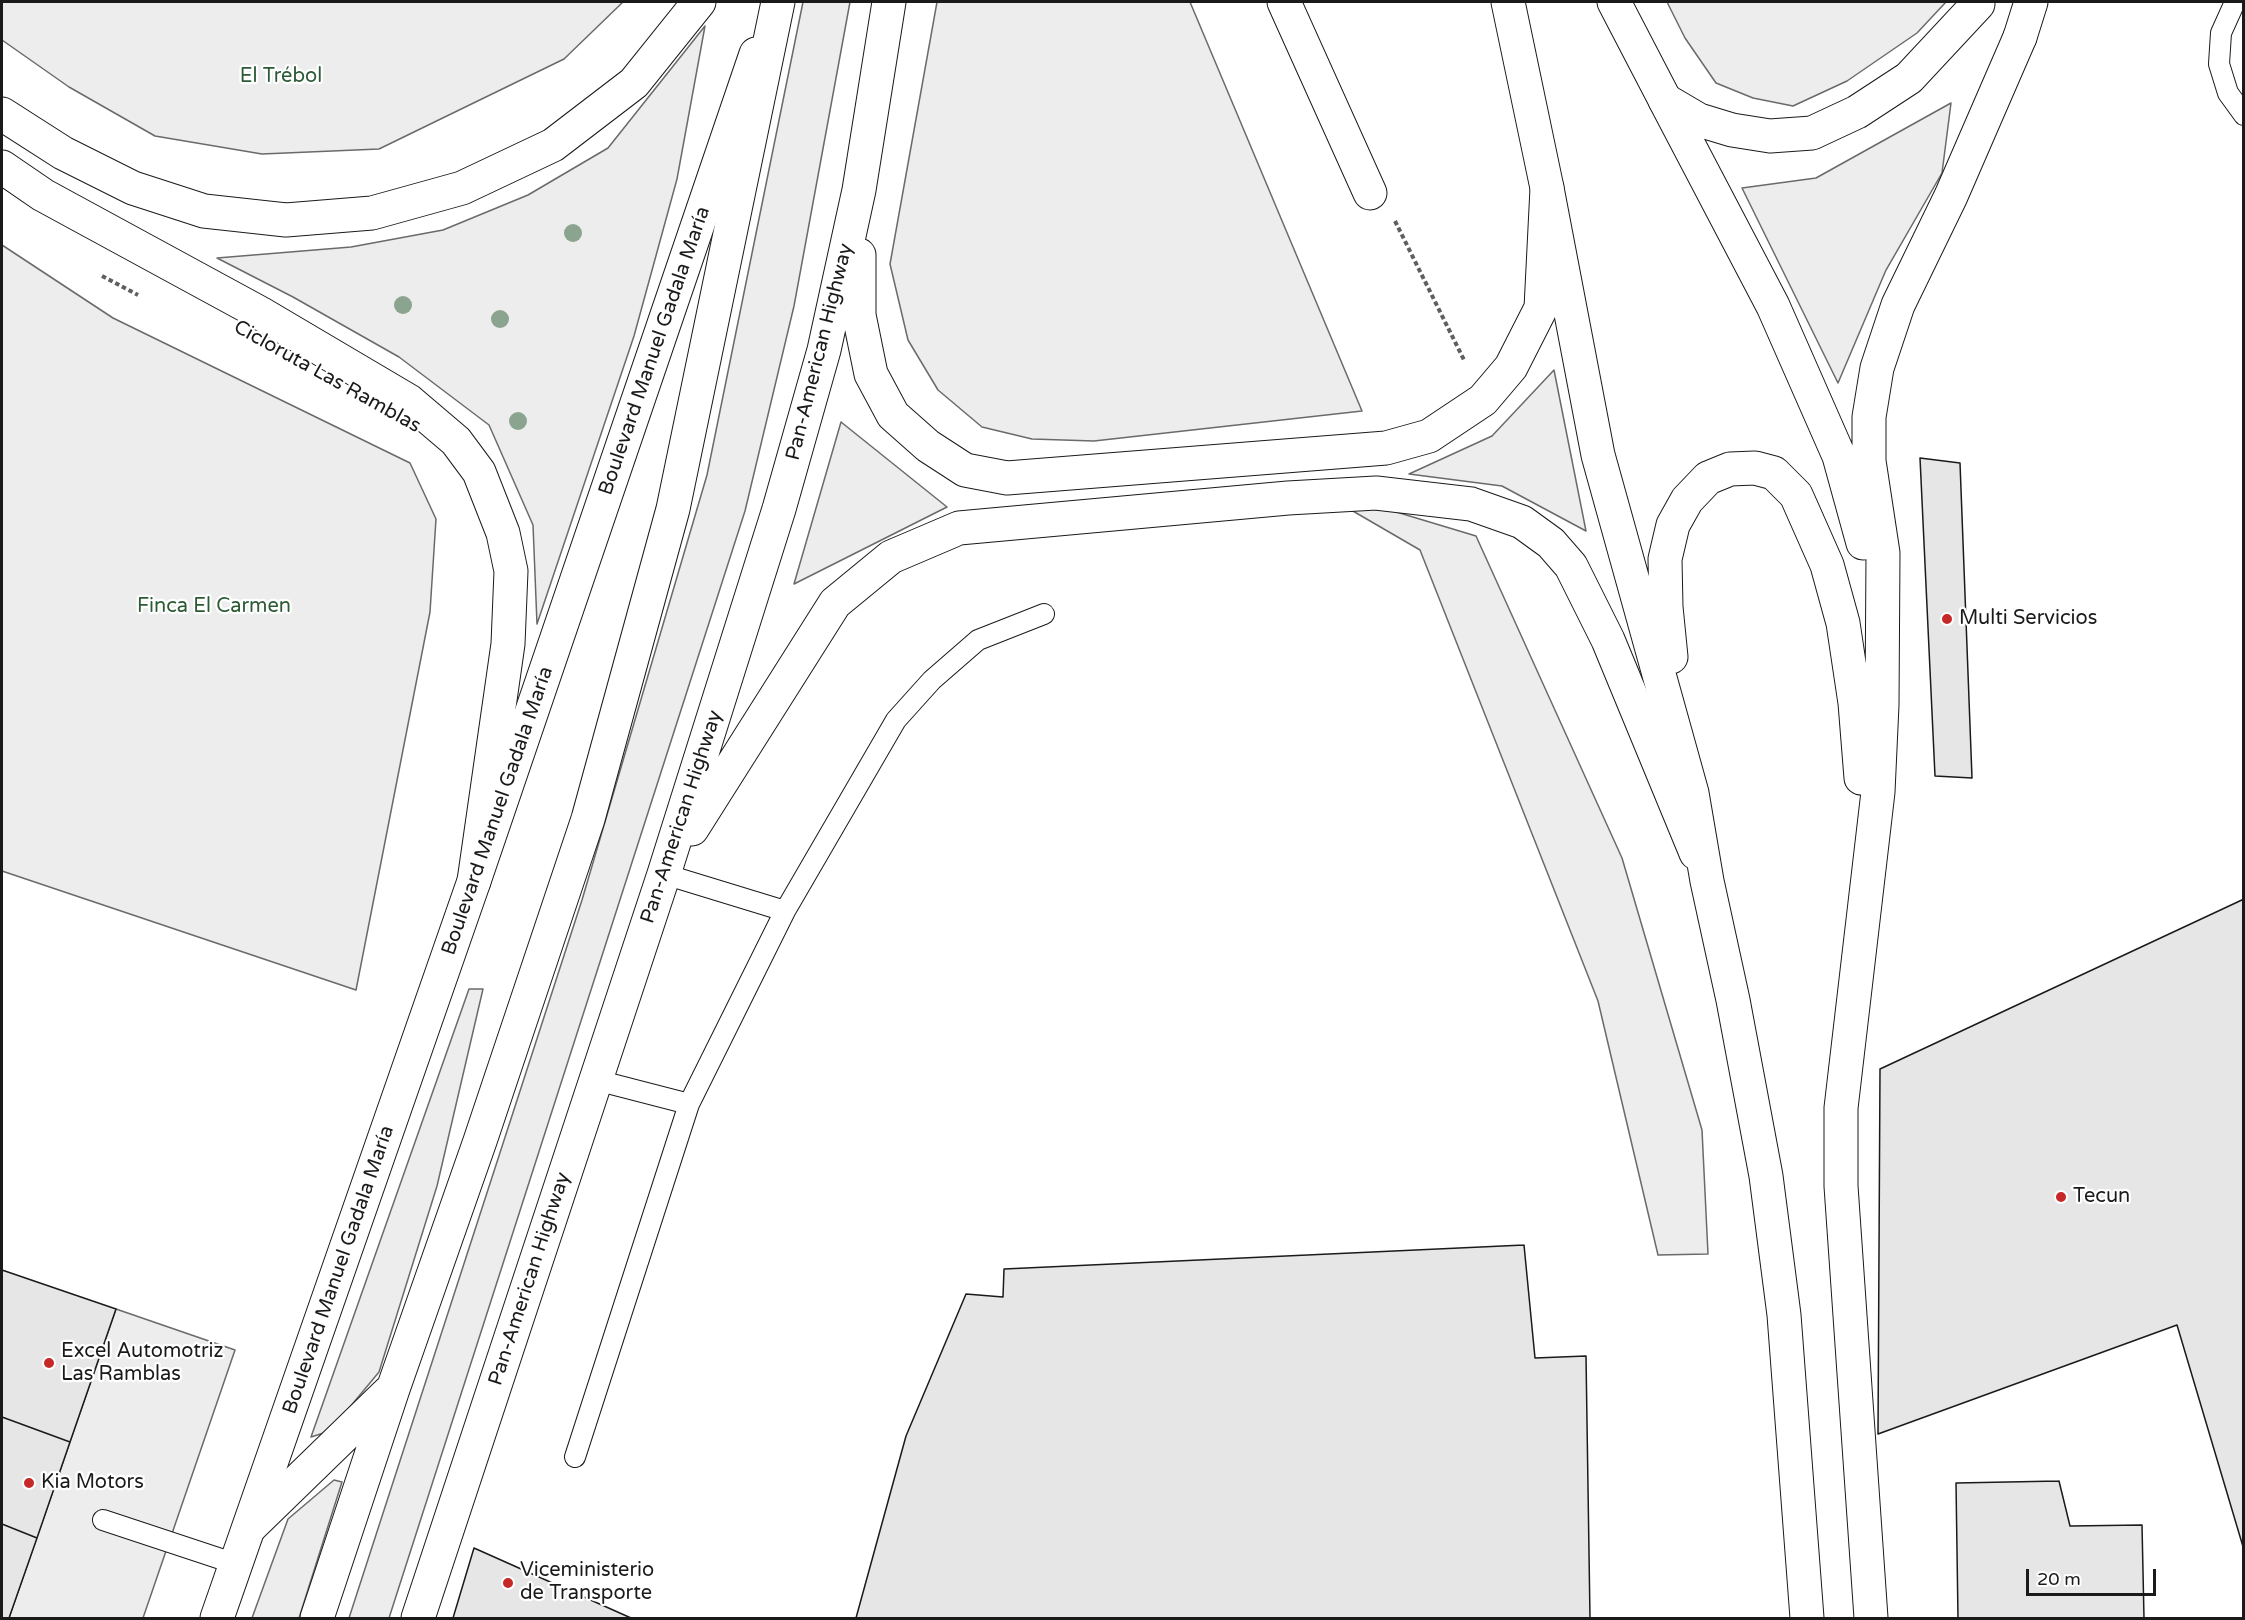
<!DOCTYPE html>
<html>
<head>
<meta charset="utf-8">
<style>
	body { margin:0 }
	#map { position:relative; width:2245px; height:1620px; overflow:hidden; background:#fff; font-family:"Varela Round",sans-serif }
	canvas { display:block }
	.frame { position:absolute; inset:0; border:3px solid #1a1a1a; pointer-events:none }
	.scale { position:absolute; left:2026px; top:1569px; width:130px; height:27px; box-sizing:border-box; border:3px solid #1a1a1a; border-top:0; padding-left:8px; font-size:18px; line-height:21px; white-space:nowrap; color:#1a1a1a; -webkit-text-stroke:4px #fff; paint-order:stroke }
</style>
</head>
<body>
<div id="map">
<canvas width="2245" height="1620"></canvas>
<div class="frame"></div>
<div class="scale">20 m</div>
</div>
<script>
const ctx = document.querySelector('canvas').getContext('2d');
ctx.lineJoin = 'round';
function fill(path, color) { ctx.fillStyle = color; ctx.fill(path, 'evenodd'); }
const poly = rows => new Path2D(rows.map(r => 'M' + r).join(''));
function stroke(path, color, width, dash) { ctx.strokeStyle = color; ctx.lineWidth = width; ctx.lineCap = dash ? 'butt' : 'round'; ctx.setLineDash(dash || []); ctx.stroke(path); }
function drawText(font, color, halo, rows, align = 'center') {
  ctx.font = font + ' "Varela Round",sans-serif'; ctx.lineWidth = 4.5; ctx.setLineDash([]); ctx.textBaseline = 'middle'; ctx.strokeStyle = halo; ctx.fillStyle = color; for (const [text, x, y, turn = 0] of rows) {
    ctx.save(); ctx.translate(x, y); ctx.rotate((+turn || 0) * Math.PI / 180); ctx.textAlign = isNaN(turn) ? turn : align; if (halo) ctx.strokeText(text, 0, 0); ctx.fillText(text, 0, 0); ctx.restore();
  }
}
const built = poly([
	[2,2,623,2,564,59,379,149,262,154,155,136,69,87,2,40,2,2],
	[803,2,850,2,794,306,745,511,389,1618,349,1618,582,900,707,475,803,2],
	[937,2,1190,2,1362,411,1094,441,1032,439,982,427,938,390,908,340,890,264,937,2],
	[1667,2,1946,2,1917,33,1847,81,1793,106,1753,98,1716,83,1685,38,1667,2],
	[705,26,677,179,634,336,537,624,533,525,489,425,399,357,293,297,217,258,351,247,443,230,528,195,608,148,705,26],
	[1951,103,1942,173,1886,270,1838,383,1742,188,1816,178,1951,103],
	[2,245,113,318,410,463,436,519,430,612,356,990,2,871,2,245],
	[1554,370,1586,531,1502,486,1409,474,1492,436,1554,370],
	[841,422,947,507,794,584,841,422],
	[1346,507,1393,511,1476,536,1622,858,1702,1130,1708,1254,1658,1255,1598,1001,1420,550,1346,507],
	[469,989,483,989,437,1186,379,1372,330,1431,311,1437,469,989],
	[116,1309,235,1350,143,1618,9,1618,116,1309],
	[334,1480,342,1482,299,1618,252,1618,288,1519,334,1480]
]);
fill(built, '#ededed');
stroke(built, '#6a6a6a', 1.5);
const building = poly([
	[1920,458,1960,463,1972,778,1935,776,1920,458],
	[2244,899,2244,1550,2177,1325,1878,1434,1880,1069,2244,899],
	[1524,1245,1535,1358,1586,1356,1590,1618,856,1618,906,1436,966,1294,1003,1297,1004,1269,1524,1245],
	[2,1270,116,1309,70,1442,2,1417,2,1270],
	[2,1417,70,1442,37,1538,2,1524,2,1417],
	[2059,1481,2070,1526,2142,1525,2144,1618,1958,1618,1956,1483,2059,1481],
	[2,1524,37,1538,9,1618,2,1618,2,1524],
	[474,1548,631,1618,453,1618,474,1548]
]);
fill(building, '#e6e6e6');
stroke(building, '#1a1a1a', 1.5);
const service = poly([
	[2235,2,2221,33,2219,64,2228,93,2244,115],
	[664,874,785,911],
	[596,1080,689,1104],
	[575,1457,689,1104,785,911,896,720,932,680,978,640,1044,614],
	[103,1520,236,1564]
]);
const minor = poly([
	[1284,2,1370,193]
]);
const tertiary = poly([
	[217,1618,474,881,756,54]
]);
const primary = poly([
	[1614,2,1665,100],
	[2020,37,2031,2],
	[2,114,63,153,133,188,204,211,286,220,372,213,462,188,553,145,634,83,699,2],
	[2,167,43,195,260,313,409,401,456,441,479,472,503,533,511,571,508,644,474,881],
	[859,255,859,315,871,374,893,415,928,446,965,470,1007,478,1386,448,1429,436,1483,400,1511,367,1541,308,1547,188,1508,2],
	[692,829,835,603,891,557,959,528,1288,498,1376,493,1471,504,1522,522,1551,543,1571,566,1608,640,1696,853],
	[250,1527,389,1392],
	[317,1618,393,1389,480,1141,588,819,673,509,778,2],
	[418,1618,664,874,779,509,824,350,859,190,889,2]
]);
const trunk = poly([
	[1665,100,1773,306,1839,456,1863,543],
	[1665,100,1699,120,1732,130,1770,136,1812,133,1857,112,1909,78,1978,4],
	[1547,188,1598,455,1692,793,1707,881,1733,1000,1766,1176,1784,1315,1807,1618],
	[1671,657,1666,607,1665,559,1673,525,1687,500,1708,478,1730,469,1755,468,1774,473,1796,495,1827,565,1843,623,1855,703,1861,778],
	[1871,1618,1841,1186,1841,1108,1878,792,1882,705,1883,553,1869,461,1869,417,1877,368,1898,305,1951,196,2020,37]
]);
stroke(service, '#1a1a1a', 22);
stroke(minor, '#1a1a1a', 35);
stroke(tertiary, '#1a1a1a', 35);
stroke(primary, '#1a1a1a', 35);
stroke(trunk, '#1a1a1a', 35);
stroke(poly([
	[1395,221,1465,362],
	[102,276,138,295]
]), '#5f5f5f', 4, [4.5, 3]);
stroke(service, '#fff', 20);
stroke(minor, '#fff', 33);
stroke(tertiary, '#fff', 33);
stroke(primary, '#fff', 33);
stroke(trunk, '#fff', 33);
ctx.fillStyle = '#8aa48f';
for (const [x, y] of [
	[573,233],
	[403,305],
	[500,319],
	[518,421]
]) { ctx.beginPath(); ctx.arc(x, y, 9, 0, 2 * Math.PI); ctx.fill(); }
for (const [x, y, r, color] of [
	[1947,619,6,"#c62828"],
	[2061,1197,6,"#c62828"],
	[49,1363,6,"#c62828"],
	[29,1483,6,"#c62828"],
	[508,1583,6,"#c62828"]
]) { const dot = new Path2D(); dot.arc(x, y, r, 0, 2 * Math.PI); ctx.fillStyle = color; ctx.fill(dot); stroke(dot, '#fff', 2); }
drawText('20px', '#2b5a34', '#fff', [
	["El Trébol",281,77],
	["Finca El Carmen",214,607]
]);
drawText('20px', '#1a1a1a', '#fff', [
	["Boulevard Manuel Gadala María",655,351,-71],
	["Pan-American Highway",820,352,-76],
	["Cicloruta Las Ramblas",327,377,29],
	["Boulevard Manuel Gadala María",498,811,-71],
	["Pan-American Highway",682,817,-72],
	["Boulevard Manuel Gadala María",339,1270,-71],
	["Pan-American Highway",530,1279,-72]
]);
drawText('20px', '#1a1a1a', '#fff', [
	["Multi Servicios",1959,619],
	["Tecun",2073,1197],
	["Excel Automotriz",61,1352],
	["Las Ramblas",61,1375],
	["Kia Motors",41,1483],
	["Viceministerio",520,1571],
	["de Transporte",520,1594]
], 'left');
</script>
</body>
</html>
